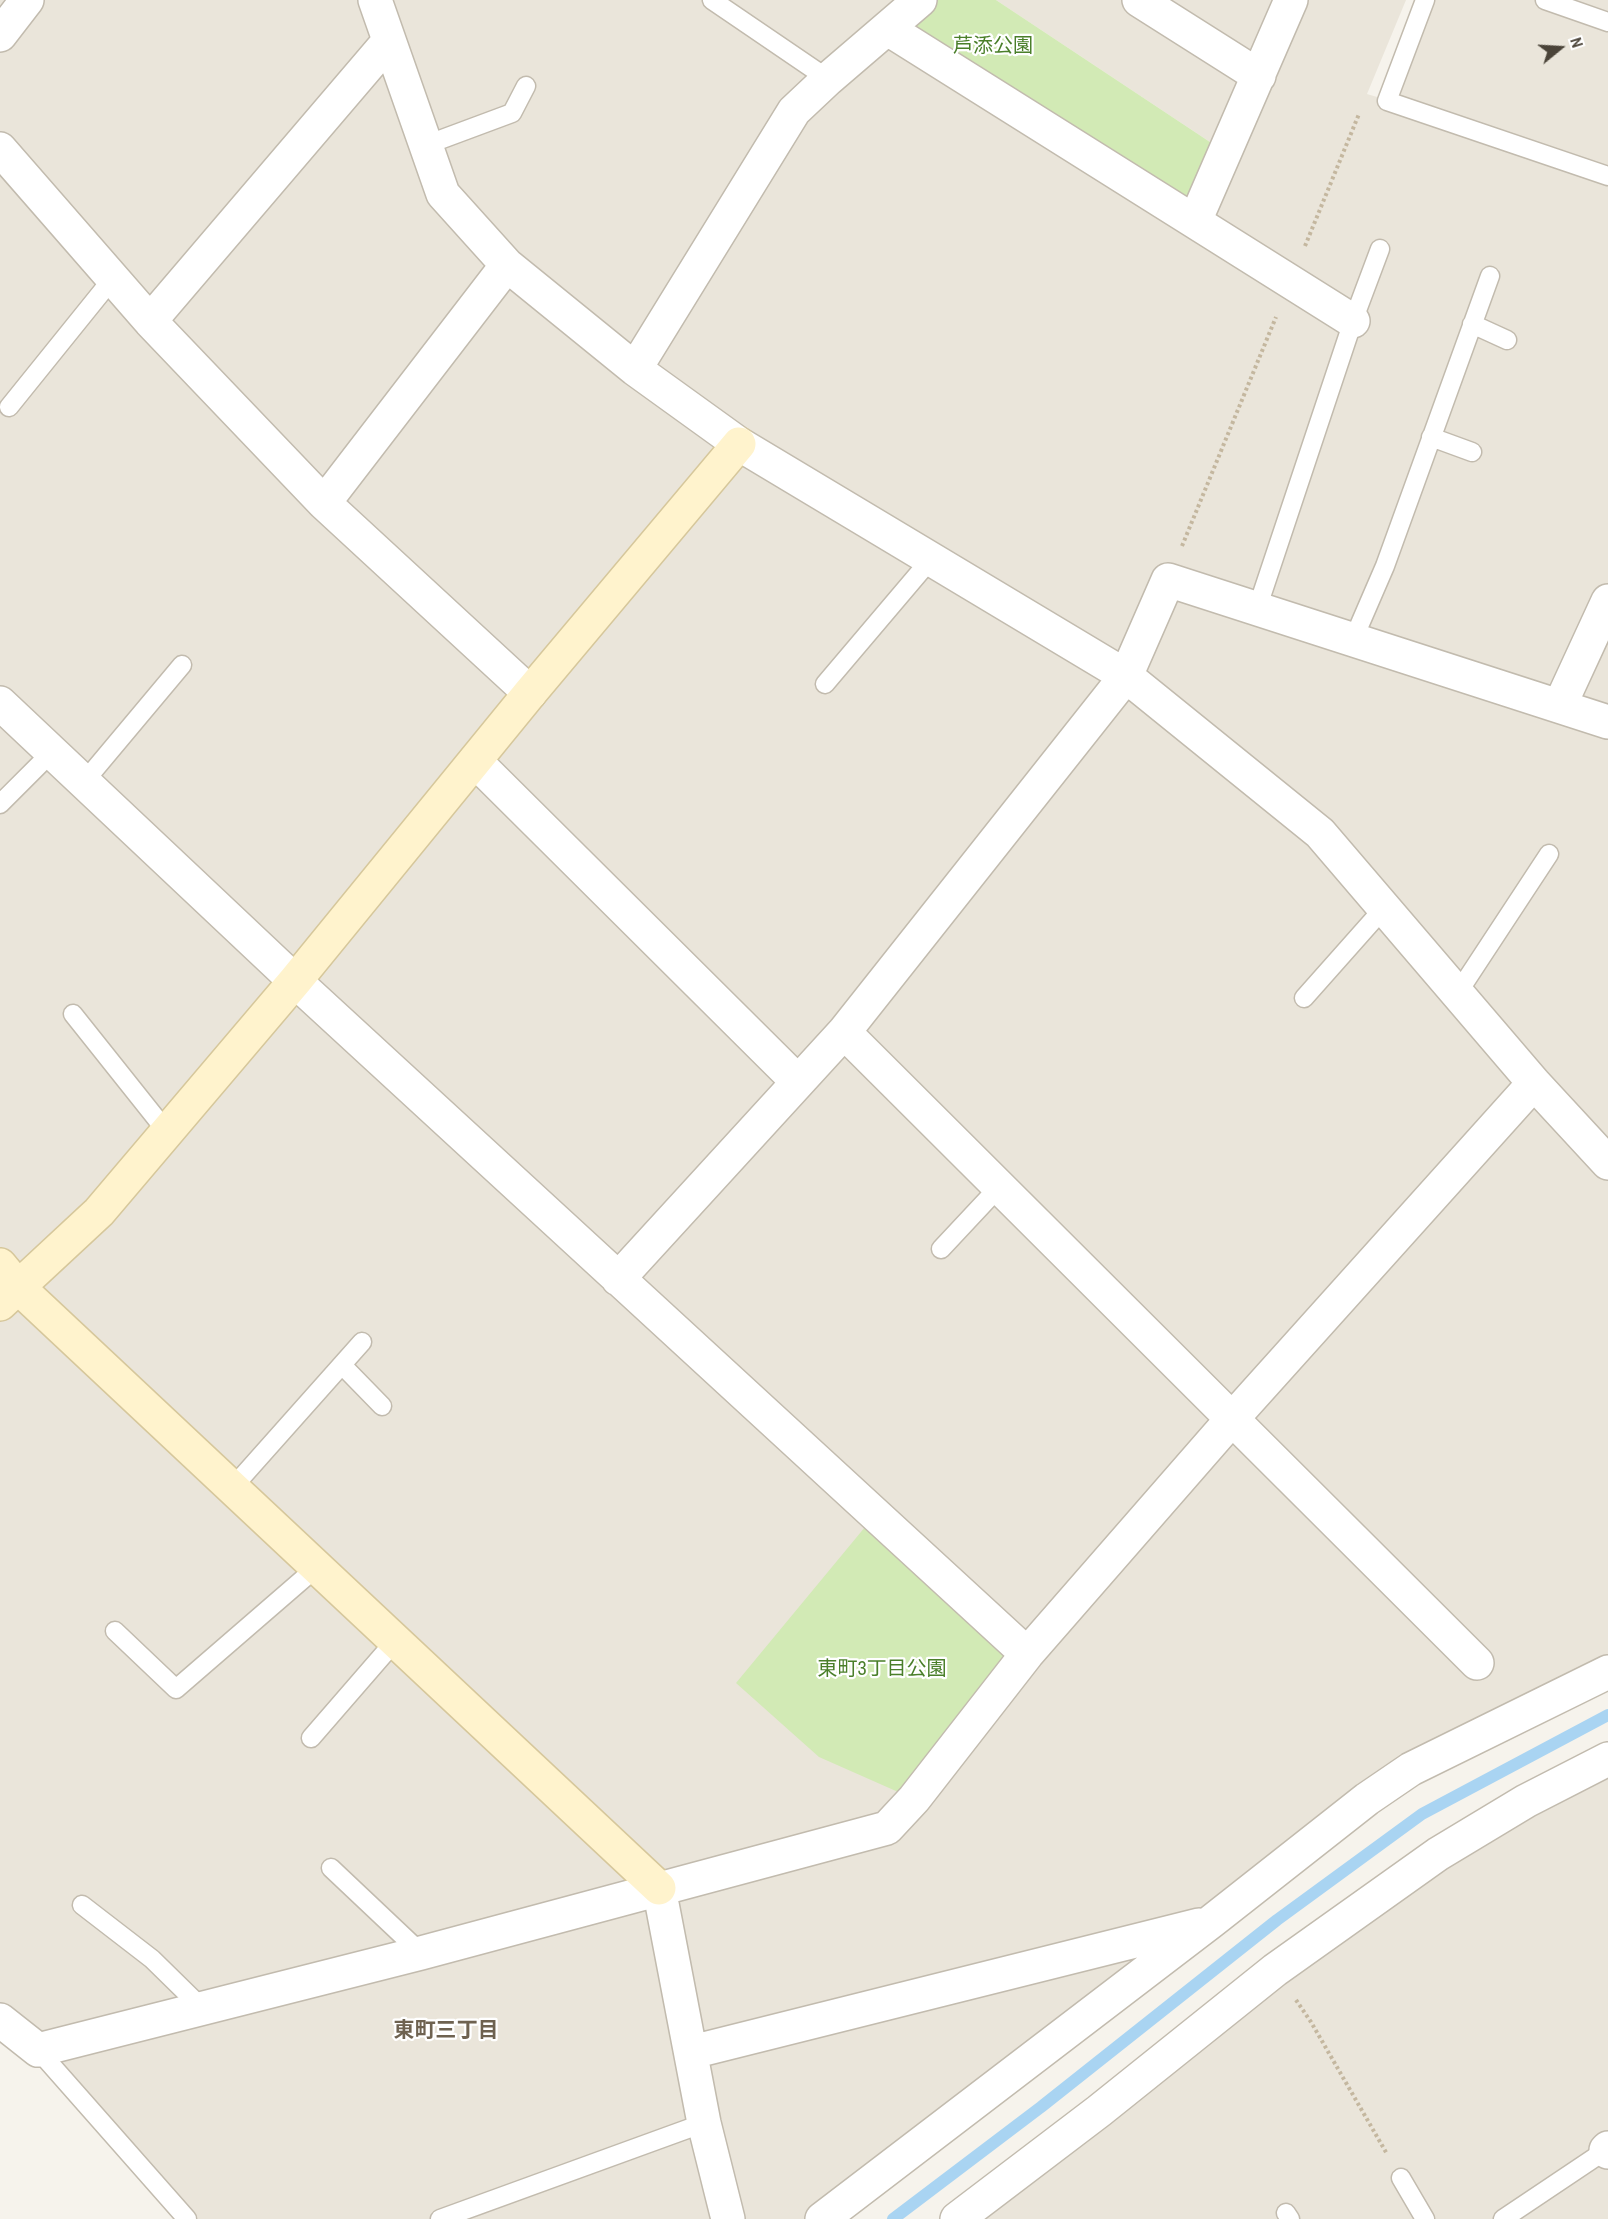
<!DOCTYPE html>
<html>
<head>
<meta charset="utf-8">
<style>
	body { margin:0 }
	#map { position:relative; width:1608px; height:2219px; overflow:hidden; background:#f6f3ec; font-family:"Archivo Narrow",sans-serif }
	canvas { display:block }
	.north { position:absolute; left:1530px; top:18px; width:60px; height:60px; -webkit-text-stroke:4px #fff; paint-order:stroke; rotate:72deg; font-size:16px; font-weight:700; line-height:24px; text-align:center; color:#4b4439 }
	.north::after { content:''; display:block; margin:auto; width:21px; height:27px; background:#4b4439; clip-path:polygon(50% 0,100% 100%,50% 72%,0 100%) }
</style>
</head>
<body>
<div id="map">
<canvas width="1608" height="2219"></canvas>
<div class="north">N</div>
</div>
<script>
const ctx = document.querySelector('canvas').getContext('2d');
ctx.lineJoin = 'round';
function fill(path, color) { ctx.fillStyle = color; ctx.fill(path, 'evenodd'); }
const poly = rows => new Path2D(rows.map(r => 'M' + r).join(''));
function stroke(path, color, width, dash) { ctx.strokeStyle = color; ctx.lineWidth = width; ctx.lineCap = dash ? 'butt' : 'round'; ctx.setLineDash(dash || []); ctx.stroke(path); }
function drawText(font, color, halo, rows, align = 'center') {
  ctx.font = font + ' "Archivo Narrow","Noto Sans JP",sans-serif'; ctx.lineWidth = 4.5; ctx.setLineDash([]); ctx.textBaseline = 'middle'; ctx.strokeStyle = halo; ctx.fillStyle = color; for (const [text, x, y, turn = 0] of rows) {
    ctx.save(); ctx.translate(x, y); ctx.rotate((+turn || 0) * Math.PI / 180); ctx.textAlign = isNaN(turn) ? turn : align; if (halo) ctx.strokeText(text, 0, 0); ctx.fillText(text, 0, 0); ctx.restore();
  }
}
fill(poly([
	[0,0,920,0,1225,152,996,0,1406,0,1367,94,1387,100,1425,0,1608,0,1608,1672,1411,1769,822,2219,187,2219,0,2020],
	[1608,1759,1608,2219,957,2219,1275,1970]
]), '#eae5da');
fill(poly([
	[920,0,996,0,1225,152,1195,221,888,29],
	[875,1515,1027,1654,914,1799,819,1757,736,1683]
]), '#d2eab5');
stroke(poly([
	[893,2219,1041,2107,1277,1920,1422,1814,1608,1715]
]), '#a9d4f2', 12);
const lane = poly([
	[712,0,828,79],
	[1425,0,1387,101,1608,176],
	[1545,0,1608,22],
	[426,145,512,113,526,86],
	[1472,324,1507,340],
	[9,407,113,278],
	[1431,437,1472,452],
	[1257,609,1353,321,1380,249],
	[1353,640,1385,566,1490,276],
	[825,684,931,559],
	[84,782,182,665],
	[0,804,52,752],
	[1457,994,1549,854],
	[1304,998,1383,909],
	[73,1014,167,1132],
	[941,1249,999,1187],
	[342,1365,382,1406],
	[233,1487,362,1342],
	[115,1631,176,1689,317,1567],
	[311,1738,396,1640],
	[331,1868,421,1953],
	[82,1905,152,1959,203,2009],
	[38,2050,187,2219],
	[1401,2178,1425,2219],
	[1286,2213,1290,2219],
	[440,2219,704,2123],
	[1503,2219,1606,2150]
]);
const street = poly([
	[375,0,443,194,507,265,635,369,739,444,1126,676,1320,833,1534,1083,1608,1163],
	[1139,0,1259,76],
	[888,29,1353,321],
	[0,35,27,0],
	[0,149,150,321,324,503,530,693],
	[1195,221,1291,0],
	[150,321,389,41],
	[635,369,794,111,828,79,920,0],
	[324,503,507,265],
	[0,703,295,981,1027,1654],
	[1560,705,1608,601],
	[475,761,798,1082],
	[844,1032,1477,1663],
	[618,1279,844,1032,1126,676,1168,580,1608,722],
	[659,1888,704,2123,728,2219],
	[0,2020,38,2050,421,1953,887,1828,914,1799,1027,1654,1232,1419,1534,1083],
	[692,2052,1199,1925],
	[1608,2148,1606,2150,1608,2152],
	[822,2219,1212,1921,1367,1799,1411,1769,1608,1672],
	[957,2219,1099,2111,1275,1970,1438,1854,1526,1801,1608,1759]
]);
const secondary = poly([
	[0,1265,19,1288,659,1888],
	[0,1304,99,1212,295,981,530,693,739,444]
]);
stroke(lane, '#c2bbae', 21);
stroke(street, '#c2bbae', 36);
stroke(secondary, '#d6c79b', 36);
stroke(poly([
	[1305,246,1359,114],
	[1182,546,1276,317],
	[1296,2000,1311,2022,1387,2154]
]), '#c4b79f', 4, [3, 3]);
stroke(lane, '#fff', 18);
stroke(street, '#fff', 33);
stroke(secondary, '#fff3cd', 33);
drawText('20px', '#4a7f2a', '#fff', [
	["芦添公園",993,47],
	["東町3丁目公園",882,1670]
]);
drawText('bold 21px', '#6e6250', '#fff', [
	["東町三丁目",446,2031]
]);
</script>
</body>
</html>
